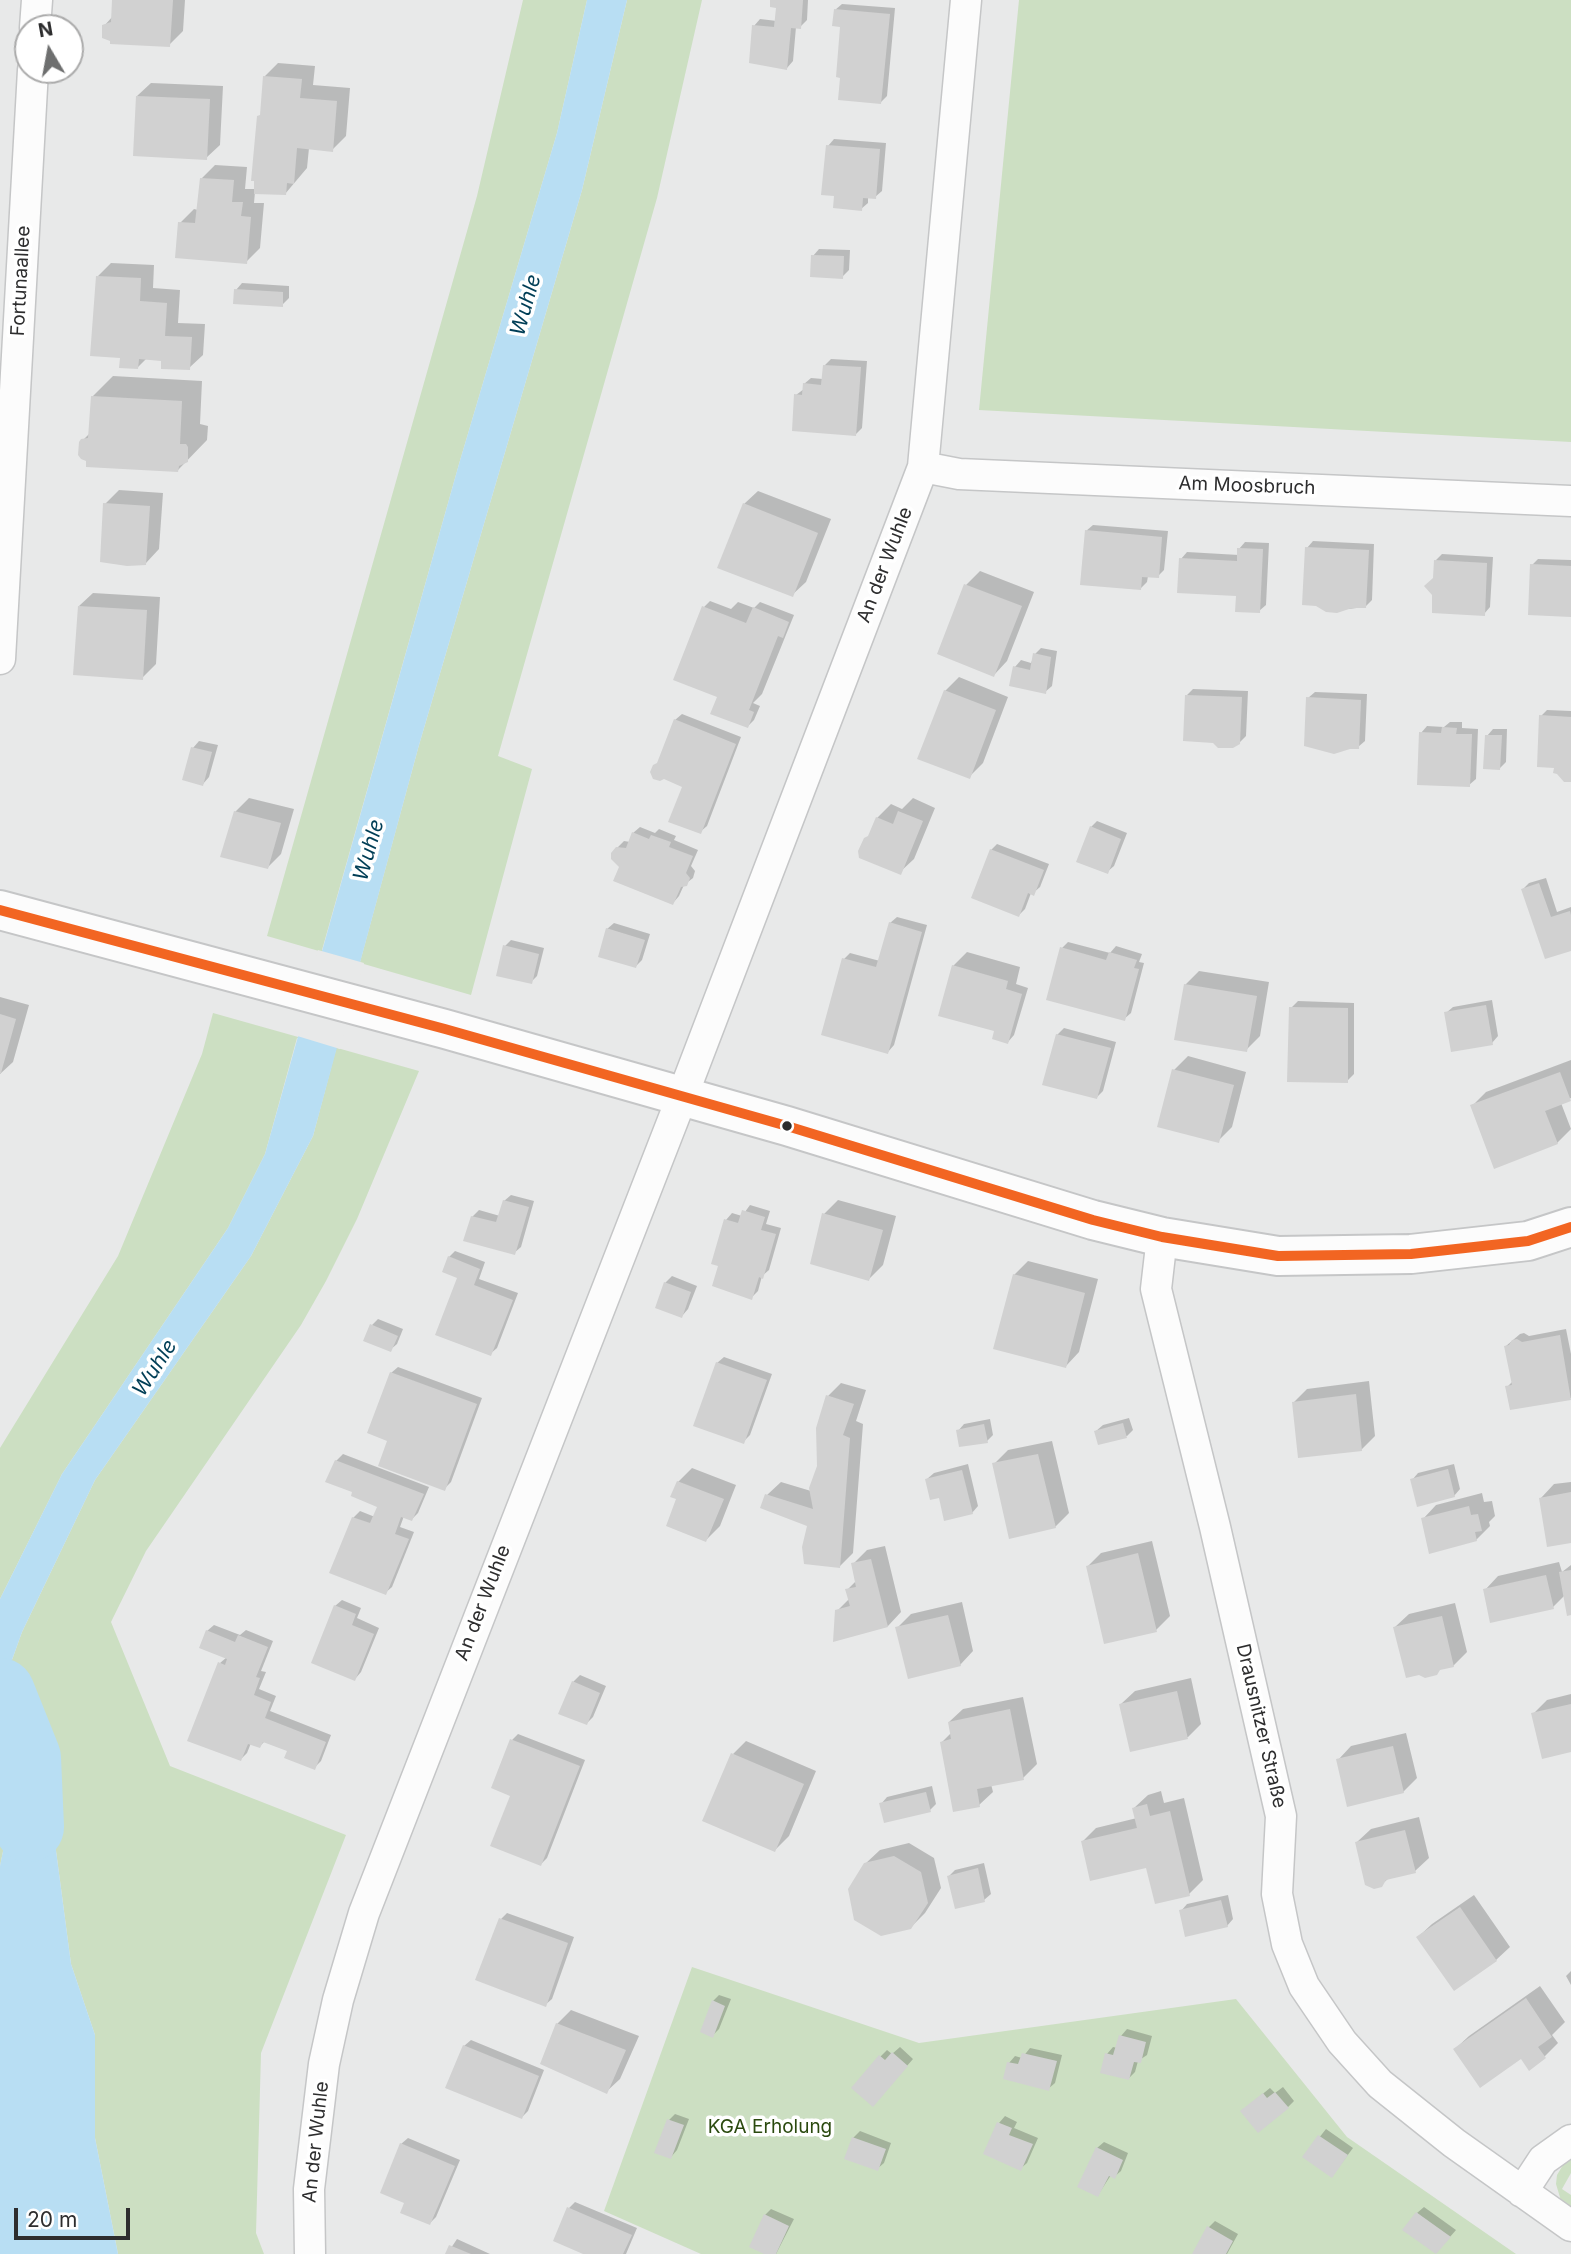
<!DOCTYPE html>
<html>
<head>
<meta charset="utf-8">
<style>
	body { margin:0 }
	#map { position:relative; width:1571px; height:2254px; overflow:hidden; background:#e8e9e9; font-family:Inter,sans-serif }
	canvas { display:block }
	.north { position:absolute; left:14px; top:14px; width:70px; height:70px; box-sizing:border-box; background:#fff; border:2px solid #ababab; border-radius:50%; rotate:350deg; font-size:19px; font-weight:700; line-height:28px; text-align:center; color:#2d2d2e }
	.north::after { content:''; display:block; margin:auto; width:24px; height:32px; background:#6e6f6f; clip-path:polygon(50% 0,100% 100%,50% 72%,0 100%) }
	.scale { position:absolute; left:14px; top:2208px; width:116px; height:32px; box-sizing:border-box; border:4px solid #2d2d2e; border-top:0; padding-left:9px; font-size:21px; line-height:24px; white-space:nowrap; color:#2d2d2e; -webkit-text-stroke:5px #fff; paint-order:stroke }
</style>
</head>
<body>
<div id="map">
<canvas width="1571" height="2254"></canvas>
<div class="north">N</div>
<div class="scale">20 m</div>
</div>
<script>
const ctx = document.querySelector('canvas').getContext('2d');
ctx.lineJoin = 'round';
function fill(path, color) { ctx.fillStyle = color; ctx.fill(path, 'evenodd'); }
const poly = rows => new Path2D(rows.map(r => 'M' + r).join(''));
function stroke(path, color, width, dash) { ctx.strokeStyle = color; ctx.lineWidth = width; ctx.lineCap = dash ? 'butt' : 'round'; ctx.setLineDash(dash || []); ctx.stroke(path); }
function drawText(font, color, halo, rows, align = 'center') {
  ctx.font = font + ' Inter,sans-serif'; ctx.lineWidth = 7; ctx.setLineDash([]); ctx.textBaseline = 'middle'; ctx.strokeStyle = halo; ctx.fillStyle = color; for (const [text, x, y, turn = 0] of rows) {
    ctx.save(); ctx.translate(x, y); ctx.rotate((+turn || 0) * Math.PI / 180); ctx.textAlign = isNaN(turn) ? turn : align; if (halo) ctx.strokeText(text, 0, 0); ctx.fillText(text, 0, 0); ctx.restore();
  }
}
fill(poly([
	[523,0,587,0,557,133,459,464,322,950,360,962,419,745,582,190,627,0,702,0,657,198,498,756,532,769,471,995,267,936,477,196],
	[1019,0,1571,0,1571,442,979,410],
	[213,1013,419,1071,357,1219,326,1281,301,1325,146,1551,111,1622,170,1766,346,1835,261,2053,256,2233,264,2254,118,2254,95,2138,95,2035,71,1964,53,1828,8,1827,0,1866,0,1756,7,1763,9,1814,48,1817,42,1748,8,1671,22,1632,95,1480,251,1256,313,1136,336,1049,297,1038,265,1154,228,1228,62,1474,0,1599,0,1448,118,1256,202,1054],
	[692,1967,919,2043,1236,1999,1347,2137,1516,2254,701,2254,604,2211],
	[1571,2159,1571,2173,1562,2189,1571,2195,1571,2210,1562,2204,1556,2184,1557,2175,1563,2165]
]), '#ccdfc2');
fill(poly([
	[587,0,627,0,582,190,419,745,313,1136,251,1256,95,1480,22,1632,8,1671,42,1748,48,1817,9,1815,7,1763,0,1756,0,1599,62,1474,228,1228,265,1154,459,464,557,133],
	[8,1827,53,1828,71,1964,95,2035,95,2138,118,2254,0,2254,0,1866]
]), '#b8def3');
fill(poly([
	[318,950,364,963,340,1049,294,1035]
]), '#e8e9e9');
fill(poly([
	[114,0,185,0,183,31,169,45,104,26,113,16],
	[772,0,808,0,807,20,800,27,796,27,793,61,787,68,754,26,760,19,777,21,778,6],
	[842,4,895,8,887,96,881,102,841,76,842,25,835,10],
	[278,63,315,66,313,85,350,88,346,136,332,150,309,148,307,168,285,194,255,192,254,203,264,203,260,248,246,262,180,223,194,209,198,210,201,179,215,165,247,167,245,189,256,189,264,77],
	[151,83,223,86,220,145,206,158,137,96],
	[834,139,886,143,882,191,875,197,868,197,868,203,861,209,835,194,828,146],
	[819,249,850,250,849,270,842,277,813,256],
	[111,263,154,265,153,288,180,290,178,323,205,324,203,355,189,368,163,359,147,358,138,367,122,356,98,276],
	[242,283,289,286,289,298,282,305,236,290],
	[831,359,867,361,862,428,856,434,796,395,804,389,804,384,811,378,823,379,824,366],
	[113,376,202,381,200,424,208,426,207,440,178,470,81,442,90,433,92,397],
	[119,490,163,493,159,549,146,563,105,504],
	[758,491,831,519,806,582,792,595,744,504],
	[1093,525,1168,531,1164,570,1158,576,1148,576,1147,582,1140,589,1086,531],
	[1313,541,1374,544,1372,600,1365,607,1331,611,1307,548],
	[1245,542,1269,543,1266,605,1259,611,1238,594,1181,559,1187,552,1239,555,1239,549],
	[1442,554,1493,557,1490,607,1484,614,1435,578,1436,560],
	[1538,559,1571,560,1571,615,1532,565],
	[980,571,1034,592,1007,661,994,675,966,585],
	[93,593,160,597,156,664,142,678,79,606],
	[710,601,731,609,738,602,754,608,760,602,794,615,762,694,753,703,760,706,754,720,748,726,719,697,704,607],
	[1041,648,1057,651,1052,686,1045,692,1015,667,1021,660,1031,663,1035,654],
	[959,677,1008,697,983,763,969,777,945,691],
	[1193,689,1248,691,1246,736,1239,743,1187,695],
	[1315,692,1367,694,1365,741,1358,747,1308,698],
	[1547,710,1571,711,1571,780,1541,716],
	[682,714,741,737,707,826,700,832,684,786,660,760,675,720],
	[1450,722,1462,722,1462,728,1478,729,1476,779,1469,785,1421,733,1427,726,1444,727],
	[1493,729,1507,729,1506,762,1500,768,1487,736],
	[199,741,218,745,209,777,203,784,193,748],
	[249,798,294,809,281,854,267,868,235,812],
	[913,798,935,808,914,859,900,872,871,833,877,818,891,804,902,809],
	[1097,821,1127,833,1114,866,1107,872,1091,827],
	[640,827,655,833,659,829,676,836,674,840,698,850,691,866,695,871,693,878,684,885,679,896,673,903,621,866,617,848,624,841,630,842,633,833],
	[997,844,1049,864,1040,887,1033,893,1031,893,1025,909,1019,915,991,850],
	[1546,878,1557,912,1571,907,1571,949,1523,889,1529,883],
	[897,917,927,925,894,1045,888,1052,844,959,850,953,880,961,890,923],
	[614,923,650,934,642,960,636,966,607,929],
	[511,940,544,948,537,976,531,982,505,946],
	[1068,942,1110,953,1116,946,1142,954,1139,962,1144,963,1131,1013,1124,1019,1062,948],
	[967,952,1020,967,1016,984,1028,988,1014,1035,1008,1042,953,966],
	[1199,971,1269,982,1260,1036,1246,1050,1185,985],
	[0,997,29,1005,13,1062,0,1074],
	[1492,1000,1498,1036,1492,1043,1446,1013,1453,1007],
	[1298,1001,1354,1003,1354,1074,1347,1081,1291,1008],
	[1064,1028,1116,1042,1103,1091,1097,1097,1057,1035],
	[1188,1056,1246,1072,1232,1127,1218,1141,1174,1070],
	[1571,1060,1571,1098,1561,1103,1571,1129,1557,1143,1472,1106,1486,1092],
	[511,1195,534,1201,521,1247,514,1253,472,1217,479,1210,500,1216,504,1201],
	[838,1200,896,1216,883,1265,869,1279,824,1214],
	[750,1205,770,1211,766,1224,781,1228,769,1270,762,1276,758,1291,751,1298,720,1265,726,1220,732,1213,742,1216],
	[455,1251,485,1262,479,1279,518,1293,497,1348,490,1354,449,1257],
	[1028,1261,1098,1279,1079,1352,1066,1366,1014,1275],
	[672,1276,697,1286,688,1309,682,1316,665,1283],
	[378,1319,403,1329,397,1344,390,1350,372,1325],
	[1566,1329,1571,1354,1571,1398,1511,1408,1507,1387,1513,1381,1506,1346,1520,1334,1524,1333,1529,1336],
	[724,1357,772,1374,750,1435,743,1442,717,1363],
	[398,1367,482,1398,451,1482,444,1489,390,1440,391,1373],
	[1369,1381,1375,1436,1361,1450,1293,1403,1307,1389],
	[841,1383,866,1390,856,1421,863,1424,853,1553,839,1567,809,1525,767,1495,781,1482,811,1491,819,1466,828,1396],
	[1129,1418,1133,1430,1127,1436,1096,1431,1103,1425],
	[990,1419,993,1435,987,1441,958,1431,964,1424],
	[1052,1441,1069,1513,1055,1527,994,1464,1008,1450],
	[343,1454,429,1487,418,1513,412,1519,404,1516,400,1527,414,1532,392,1587,385,1593,353,1518,360,1511,375,1517,379,1506,354,1491,336,1461],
	[968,1464,978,1506,972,1513,940,1496,927,1479,934,1473],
	[1454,1464,1460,1489,1454,1496,1412,1480,1418,1473],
	[692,1468,736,1485,720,1526,706,1540,678,1498,678,1482],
	[1571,1482,1571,1541,1541,1498,1554,1484],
	[1482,1493,1484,1502,1492,1501,1495,1516,1489,1522,1490,1526,1476,1540,1423,1519,1436,1505],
	[1152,1541,1170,1616,1156,1630,1088,1566,1101,1553],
	[885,1546,901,1612,888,1626,837,1611,850,1598,847,1590,857,1580,853,1564,867,1550],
	[1559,1562,1562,1572,1571,1565,1571,1613,1565,1595,1553,1607,1485,1590,1498,1576],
	[342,1600,361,1608,357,1618,379,1628,361,1672,355,1679,335,1606],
	[962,1602,973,1651,960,1665,897,1628,911,1614],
	[1455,1603,1467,1652,1453,1666,1442,1668,1395,1627,1409,1614],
	[214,1625,240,1635,246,1630,273,1641,261,1671,266,1672,259,1689,276,1696,270,1711,331,1735,321,1761,314,1768,289,1750,265,1741,260,1746,251,1743,247,1753,241,1759,220,1663,227,1657,207,1631],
	[580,1675,606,1686,593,1717,587,1723,561,1713,573,1682],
	[1191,1678,1201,1724,1188,1737,1132,1750,1121,1704,1135,1691],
	[1571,1694,1571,1750,1533,1714,1547,1700],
	[1023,1697,1037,1764,1023,1778,991,1784,993,1792,979,1805,941,1743,951,1733,949,1722,963,1709],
	[1406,1733,1417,1778,1403,1792,1338,1760,1351,1746],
	[518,1734,585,1760,547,1858,541,1864,512,1740],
	[746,1741,816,1771,789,1836,775,1850,733,1754],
	[932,1786,936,1804,930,1810,881,1804,887,1797],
	[1161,1791,1164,1803,1184,1798,1203,1880,1189,1894,1148,1866,1082,1842,1096,1828,1137,1818,1134,1808,1148,1795],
	[1419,1817,1429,1858,1415,1871,1389,1878,1381,1885,1357,1842,1371,1829],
	[909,1843,934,1858,941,1888,925,1913,910,1928,865,1864,880,1850],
	[984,1863,991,1894,984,1900,949,1876,955,1870],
	[1228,1895,1233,1919,1227,1926,1181,1911,1187,1904],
	[1474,1895,1510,1947,1496,1960,1418,1937,1432,1924],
	[507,1913,574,1937,552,1999,545,2005,501,1919],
	[1571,1971,1571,1985,1566,1976],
	[1540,1986,1565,2022,1552,2035,1558,2043,1544,2057,1455,2049,1469,2036],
	[719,1995,731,1999,719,2029,713,2035,713,2001],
	[571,2010,639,2036,620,2079,606,2092,557,2024],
	[1127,2029,1152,2036,1147,2055,1138,2061,1135,2072,1129,2078,1107,2054,1113,2047,1117,2048,1121,2036],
	[471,2040,544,2070,528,2111,522,2117,464,2046],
	[900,2047,913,2059,879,2098,880,2057,887,2050,892,2054],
	[1030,2048,1062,2055,1055,2083,1048,2089,1009,2063,1015,2056,1022,2058],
	[1283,2087,1294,2101,1288,2107,1249,2105,1270,2088,1275,2093],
	[675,2114,689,2119,677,2150,671,2157,669,2120],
	[1005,2116,1017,2122,1014,2128,1038,2138,1027,2163,1020,2169,999,2123],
	[1326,2129,1353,2148,1332,2176,1304,2157],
	[860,2131,891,2143,884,2163,877,2169,853,2138],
	[408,2138,460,2160,436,2217,430,2223,406,2202,401,2144],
	[1104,2142,1128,2153,1121,2171,1114,2177,1111,2175,1098,2195,1097,2148],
	[575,2202,637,2228,626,2254,587,2254,569,2208],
	[1424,2207,1456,2230,1443,2245,1417,2213],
	[771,2209,794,2219,776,2254,768,2254,765,2215],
	[1215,2221,1238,2234,1227,2254,1194,2254,1209,2227],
	[457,2239,490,2254,447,2254]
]), '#0003');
stroke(poly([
	[0,1693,26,1758,29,1827]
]), '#b8def3', 70);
fill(poly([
	[112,0,173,0,170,47,110,44,110,41,102,38,102,25,111,22],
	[770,0,803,0,801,29,791,28,787,70,749,63,752,25,774,27,776,8,770,7],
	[834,9,890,14,881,104,838,100,840,78,836,77,840,27,832,26],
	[263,76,302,79,300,98,337,101,333,152,297,148,294,184,287,183,286,195,254,194,254,181,251,181,257,116,260,115],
	[136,96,210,99,207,160,133,156],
	[826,145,880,149,876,199,863,198,862,211,833,208,834,196,821,195],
	[200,178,234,180,232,202,243,202,241,216,251,217,247,264,175,258,178,222,195,223],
	[811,255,844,256,843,279,810,277],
	[96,276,141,278,140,301,167,303,165,336,192,337,190,370,161,369,161,361,139,359,138,369,119,368,120,358,90,356],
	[234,289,283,292,283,307,233,304],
	[823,365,861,367,856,436,792,431,794,394,802,395,803,383,821,385],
	[91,396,182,401,180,444,186,444,188,447,188,462,179,466,178,472,86,467,86,461,81,459,78,455,79,442,81,439,88,438],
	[103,503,150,506,146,565,127,566,100,562],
	[743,503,818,533,793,597,717,568],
	[1085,530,1162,537,1159,578,1142,577,1141,590,1080,585],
	[1305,547,1369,550,1366,608,1352,608,1337,613,1326,612,1316,606,1302,605],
	[1237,548,1263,549,1260,613,1235,612,1236,596,1177,593,1179,558,1237,561],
	[1434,560,1487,563,1485,616,1432,613,1432,595,1424,586,1433,578],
	[1530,564,1571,566,1571,617,1528,615],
	[964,584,1022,606,994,677,937,654],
	[78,606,147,610,143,680,73,675],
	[702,606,746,623,753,607,789,622,783,638,778,636,749,710,754,712,748,728,710,714,717,697,673,680],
	[1033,653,1051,657,1046,694,1009,686,1013,666,1030,670],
	[944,690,996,710,970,779,917,759],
	[1185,695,1242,697,1240,744,1233,748,1218,748,1213,743,1183,741],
	[1306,697,1361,700,1359,749,1350,749,1334,754,1304,746],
	[1539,715,1571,717,1571,782,1564,782,1557,774,1553,773,1554,768,1537,767],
	[674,719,736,744,701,834,668,822,682,787,664,779,660,781,653,779,650,772,653,765,657,763],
	[1442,727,1457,728,1456,734,1472,734,1470,787,1417,785,1419,732,1441,733],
	[1485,735,1502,735,1500,770,1483,769],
	[191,747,212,752,203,786,182,780],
	[234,811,281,823,268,869,220,857],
	[898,811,923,821,901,875,859,858,858,851,864,838,868,836,876,817,893,824],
	[1090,826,1121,839,1108,874,1076,862],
	[632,832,649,839,651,835,671,842,669,847,693,856,686,873,690,878,687,886,681,887,673,905,613,881,619,867,611,859,611,853,616,847,626,848],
	[990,849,1044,870,1034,896,1028,893,1019,917,971,898],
	[1539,883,1551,917,1570,911,1571,915,1571,951,1545,959,1521,889],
	[889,922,922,932,888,1054,821,1035,842,958,876,967],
	[606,928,645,940,636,968,598,957],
	[503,945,539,954,532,984,496,976],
	[1060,947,1106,960,1109,952,1137,960,1134,968,1139,969,1125,1021,1046,1000],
	[952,965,1008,981,1006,989,1022,994,1008,1044,992,1039,994,1031,938,1016],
	[1184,984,1257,996,1247,1052,1174,1040],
	[1486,1005,1493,1045,1451,1052,1444,1012],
	[1289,1007,1348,1008,1348,1083,1287,1082],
	[0,1014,16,1019,1,1073,0,1073],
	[1056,1034,1111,1048,1097,1099,1042,1085],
	[1172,1069,1234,1085,1219,1143,1157,1127],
	[1560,1072,1571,1101,1545,1111,1558,1144,1494,1169,1470,1105],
	[503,1200,529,1207,515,1255,463,1241,471,1216,496,1222],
	[742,1210,765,1217,761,1230,776,1234,763,1279,759,1277,752,1300,712,1286,718,1266,711,1264,724,1219,738,1223],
	[822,1213,883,1230,869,1281,810,1264],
	[448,1256,480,1269,474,1285,513,1300,491,1356,435,1335,457,1278,442,1272],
	[1013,1274,1085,1293,1066,1368,993,1349],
	[664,1282,691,1292,682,1318,655,1308],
	[370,1324,398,1336,391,1352,363,1341],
	[1560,1335,1571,1400,1510,1410,1505,1386,1512,1385,1504,1346,1509,1345,1512,1340,1517,1339,1522,1342],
	[716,1362,767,1380,744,1444,693,1426],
	[390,1372,477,1404,445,1491,378,1466,387,1441,367,1433],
	[1356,1394,1362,1451,1298,1458,1292,1402],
	[826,1395,854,1404,843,1435,850,1438,840,1568,804,1564,802,1547,807,1526,760,1508,765,1494,813,1509,809,1488,817,1466,816,1428],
	[1123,1423,1127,1438,1098,1445,1094,1431],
	[984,1424,988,1443,959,1447,956,1430],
	[1038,1454,1056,1528,1009,1539,992,1463],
	[335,1460,424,1494,412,1521,401,1517,395,1534,409,1539,386,1595,329,1573,352,1517,370,1523,377,1507,351,1496,352,1492,325,1482],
	[1448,1469,1455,1497,1417,1507,1410,1479],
	[962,1470,973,1514,944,1521,939,1498,930,1500,925,1479],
	[677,1481,724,1499,706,1542,666,1526,676,1499,670,1497],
	[1571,1492,1571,1543,1547,1547,1539,1498],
	[1469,1506,1471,1515,1478,1514,1482,1531,1475,1532,1477,1541,1429,1554,1421,1518],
	[1138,1553,1157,1632,1104,1644,1086,1566],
	[871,1559,888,1627,833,1642,835,1610,850,1606,845,1589,856,1587,851,1563],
	[1571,1570,1571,1615,1567,1616,1559,1572],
	[1546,1575,1554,1609,1490,1623,1483,1589],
	[334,1605,356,1614,352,1625,374,1634,355,1681,311,1663],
	[948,1615,961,1666,908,1679,895,1627],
	[1442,1616,1454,1667,1440,1670,1437,1675,1425,1678,1419,1675,1406,1678,1393,1627],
	[206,1630,235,1642,238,1635,268,1647,256,1677,260,1678,254,1695,271,1702,265,1718,326,1742,315,1770,284,1758,287,1751,263,1742,260,1748,248,1744,241,1761,187,1741,218,1662,225,1665,227,1659,199,1648],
	[572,1681,600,1693,587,1725,558,1714],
	[1177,1691,1188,1739,1130,1752,1119,1704],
	[1571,1704,1571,1752,1542,1759,1531,1713],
	[1010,1709,1024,1780,977,1789,980,1807,953,1812,940,1742,951,1739,948,1722],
	[510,1739,580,1766,541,1866,490,1846,510,1796,491,1788],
	[1393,1746,1404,1793,1347,1807,1336,1759],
	[731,1753,804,1784,775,1852,702,1821],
	[926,1792,931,1812,884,1823,879,1803],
	[1147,1804,1150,1816,1170,1811,1190,1896,1155,1904,1146,1868,1090,1881,1081,1841,1137,1828,1132,1808],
	[1405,1830,1416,1873,1386,1880,1382,1887,1374,1889,1365,1885,1355,1842],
	[894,1856,921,1872,928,1903,911,1929,881,1936,854,1920,848,1889,864,1863],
	[978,1868,985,1902,955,1909,947,1876],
	[1221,1900,1228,1927,1185,1937,1179,1910],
	[1460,1907,1497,1961,1454,1991,1416,1937],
	[499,1918,568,1943,546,2007,475,1980],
	[1526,1998,1552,2037,1538,2047,1546,2058,1529,2071,1521,2059,1480,2088,1453,2049],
	[712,2000,725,2006,713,2038,700,2032],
	[556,2023,626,2050,607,2094,540,2064],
	[1119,2035,1146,2042,1141,2063,1134,2062,1129,2080,1100,2073,1105,2053,1113,2055],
	[463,2045,539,2076,522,2119,445,2088],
	[892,2052,908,2066,873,2107,851,2088,879,2055,885,2060],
	[1022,2053,1057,2061,1049,2091,1003,2079,1007,2062,1018,2064],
	[1275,2092,1289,2108,1258,2133,1240,2111,1263,2093,1267,2098],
	[667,2119,684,2125,671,2159,654,2153],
	[997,2122,1012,2128,1009,2135,1033,2144,1021,2171,983,2154],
	[1318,2135,1348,2155,1332,2178,1302,2157],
	[852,2137,886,2149,878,2171,844,2159],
	[400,2143,455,2166,430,2225,400,2213,404,2203,380,2193],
	[1096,2147,1123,2160,1115,2179,1109,2176,1098,2197,1077,2187],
	[567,2207,632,2235,623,2254,583,2254,553,2241],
	[1416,2212,1451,2237,1436,2254,1402,2230],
	[764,2214,789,2226,776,2254,764,2254,749,2247],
	[1207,2226,1233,2241,1226,2254,1192,2254],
	[449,2245,471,2254,445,2254]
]), '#d1d1d1');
const street = poly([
	[35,28,37,0],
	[923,467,959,474,1571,501],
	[0,659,33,70],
	[1162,1237,1156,1289,1215,1527,1281,1816,1277,1894,1287,1944,1304,1986,1342,2042,1380,2084,1454,2143,1571,2226],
	[1522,2192,1543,2160,1571,2140],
	[310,2254,309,2189,324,2064,338,2000,364,1913,682,1097,923,467,966,0]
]);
const secondary = poly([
	[0,910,445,1029,787,1126,1093,1220,1162,1237,1278,1256,1411,1254,1528,1241,1571,1227]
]);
stroke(street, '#c5c6c7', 33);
stroke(secondary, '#c5c6c7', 42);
stroke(street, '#fcfcfc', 30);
stroke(secondary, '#fcfcfc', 38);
stroke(poly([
	[0,910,445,1029,787,1126,1093,1220,1162,1237,1278,1256,1411,1254,1528,1241,1571,1227]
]), '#f26522', 10);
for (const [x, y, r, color] of [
	[787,1126,6,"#2d2d2e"]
]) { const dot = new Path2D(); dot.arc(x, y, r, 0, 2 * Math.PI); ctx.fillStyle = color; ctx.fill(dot); stroke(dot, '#fff', 2.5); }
drawText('19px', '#2d2d2e', '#fff', [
	["Fortunaallee",21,281,-87],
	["Am Moosbruch",1247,486,2],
	["An der Wuhle",885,565,-69],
	["An der Wuhle",483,1603,-69],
	["Drausnitzer Straße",1261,1726,77],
	["An der Wuhle",316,2142,-84]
]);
drawText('19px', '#2b4a0f', '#fff', [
	["KGA Erholung",770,2127]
]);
drawText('italic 21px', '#003e56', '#fff', [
	["Wuhle",526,305,-74],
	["Wuhle",369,850,-74],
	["Wuhle",155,1368,-57]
]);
</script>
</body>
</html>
